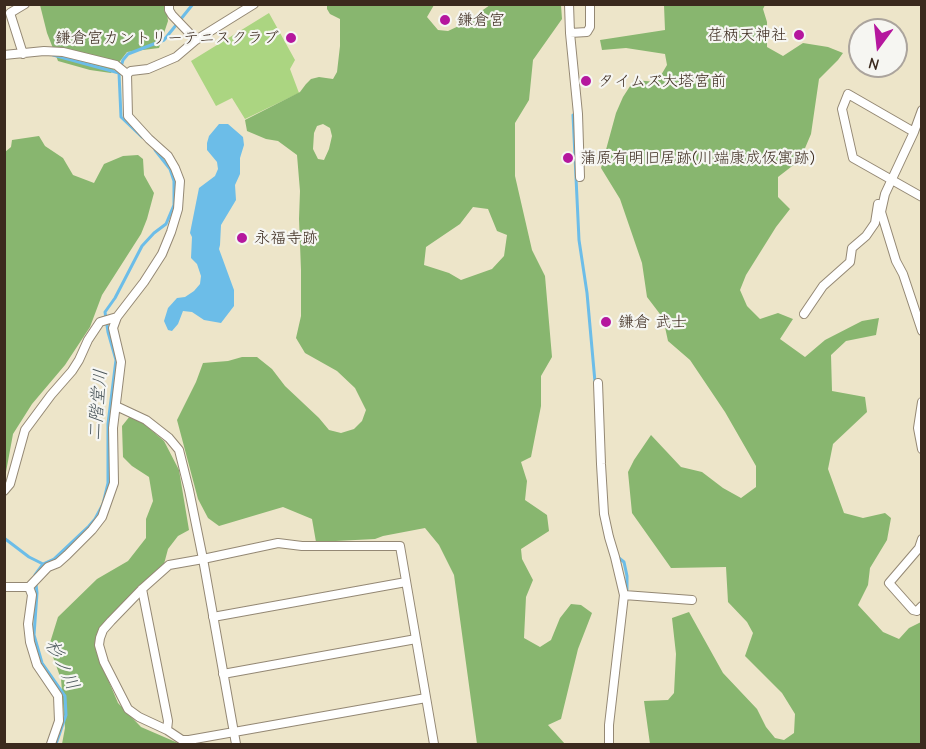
<!DOCTYPE html>
<html>
<head>
<meta charset="utf-8">
<style>
	body { margin:0 }
	#map { position:relative; width:926px; height:749px; overflow:hidden; background:#ede5c9; font-family:"Comic Neue",sans-serif }
	canvas { display:block }
	.frame { position:absolute; inset:0; border:6px solid #3b2a1e; pointer-events:none }
	.north { position:absolute; left:848px; top:18px; width:60px; height:60px; box-sizing:border-box; background:#f6f6f2; border:2px solid #aba49d; border-radius:50%; rotate:195deg; font-size:16px; font-weight:700; line-height:24px; text-align:center; color:#3b2a1e }
	.north::after { content:''; display:block; margin:auto; width:21px; height:27px; background:#b5179e; clip-path:polygon(50% 0,100% 100%,50% 72%,0 100%) }
</style>
</head>
<body>
<div id="map">
<canvas width="926" height="749"></canvas>
<div class="frame"></div>
<div class="north">N</div>
</div>
<script>
const ctx = document.querySelector('canvas').getContext('2d');
ctx.lineJoin = 'round';
function fill(path, color) { ctx.fillStyle = color; ctx.fill(path, 'evenodd'); }
const poly = rows => new Path2D(rows.map(r => 'M' + r).join(''));
function stroke(path, color, width, dash) { ctx.strokeStyle = color; ctx.lineWidth = width; ctx.lineCap = dash ? 'butt' : 'round'; ctx.setLineDash(dash || []); ctx.stroke(path); }
function drawText(font, color, halo, rows, align = 'center') {
  ctx.font = font + ' "Comic Neue","Klee One",sans-serif'; ctx.lineWidth = 4.5; ctx.setLineDash([]); ctx.textBaseline = 'middle'; ctx.strokeStyle = halo; ctx.fillStyle = color; for (const [text, x, y, turn = 0] of rows) {
    ctx.save(); ctx.translate(x, y); ctx.rotate((+turn || 0) * Math.PI / 180); ctx.textAlign = isNaN(turn) ? turn : align; if (halo) ctx.strokeText(text, 0, 0); ctx.fillText(text, 0, 0); ctx.restore();
  }
}
fill(poly([
	[269,13,295,60,290,69,299,93,245,119,232,98,216,106,191,61]
]), '#abd581');
fill(poly([
	[40,5,166,5,168,21,159,48,127,52,111,73,90,70,58,61,47,33],
	[327,5,434,5,427,17,438,30,448,31,463,24,490,5,561,5,562,19,533,60,529,100,515,123,515,176,532,250,545,276,552,357,541,376,541,406,531,457,521,462,527,481,525,500,547,515,549,531,521,549,522,559,533,580,526,597,524,638,540,647,551,640,560,618,571,604,581,605,592,613,578,649,561,719,548,725,565,744,477,744,454,575,439,545,425,528,383,536,375,539,316,542,312,519,283,507,219,526,208,518,198,499,177,420,196,382,203,363,228,361,242,357,257,357,272,369,285,386,319,418,329,430,341,433,354,429,362,421,366,410,355,388,337,371,305,353,296,338,301,316,301,270,299,219,300,191,297,155,278,141,266,139,247,131,245,120,300,92,306,84,311,79,319,77,333,79,337,72,340,46,340,19,330,14,327,9],
	[323,124,330,128,332,136,329,149,324,160,318,159,313,149,314,133,317,126],
	[473,207,488,209,497,231,507,235,504,256,492,269,461,280,449,273,424,265,426,247,460,224],
	[664,5,765,5,763,9,767,22,767,47,783,56,803,43,828,47,843,53,838,60,819,79,811,134,800,160,778,177,778,197,790,209,776,227,746,275,740,290,747,306,760,319,778,313,793,319,780,339,805,357,825,340,862,321,879,318,876,335,846,341,831,355,832,391,865,397,867,412,833,444,828,469,844,513,863,518,885,513,891,518,887,540,870,568,868,585,858,605,883,632,899,639,909,628,921,622,921,744,650,744,644,701,668,700,674,693,676,654,672,618,689,612,723,673,757,709,766,727,775,738,784,740,794,733,795,714,782,693,745,656,753,633,747,622,728,602,726,567,671,568,632,513,628,472,634,460,651,435,681,467,702,472,723,488,741,498,756,487,756,466,725,412,690,360,668,341,663,318,647,297,642,263,620,199,601,168,616,113,623,97,634,80,657,82,667,65,665,54,626,48,602,50,600,40,665,30],
	[39,136,45,146,63,158,73,175,94,183,104,164,123,156,138,155,143,159,144,175,154,193,147,219,141,234,102,295,90,327,65,365,32,404,13,434,6,472,5,475,5,152,11,147,12,140],
	[130,416,143,423,164,441,179,470,189,530,178,536,168,549,164,564,141,585,109,619,99,641,104,670,118,703,141,727,178,743,179,744,62,744,65,728,61,679,49,646,58,617,97,579,128,561,146,538,146,519,153,501,149,477,132,466,123,457,122,426]
]), '#88b66f');
fill(poly([
	[219,124,228,124,243,137,244,145,240,158,240,174,235,185,236,200,221,225,220,245,219,249,234,290,234,306,221,323,204,320,192,312,183,311,178,324,172,331,168,330,164,321,168,308,177,298,185,297,194,291,200,284,201,276,197,264,191,258,192,237,190,233,199,188,215,176,218,169,217,162,207,150,207,143,209,136]
]), '#6cbde8');
stroke(poly([
	[53,55,119,73],
	[573,115,579,240,587,293,595,382],
	[142,137,121,117,119,73,123,60,128,54,164,40,193,4],
	[4,538,29,557,43,564],
	[619,558,624,562,627,576,627,592],
	[56,744,66,715,65,696,42,663,34,635,37,593,35,575,43,564,54,559,89,526,95,519,103,504,108,483,108,424,116,360,108,332,105,312,115,298,142,246,154,233,166,224,174,205,174,181,170,169,155,150]
]), '#6cbde8', 3);
const street = poly([
	[169,4,169,10,172,15,196,40],
	[569,4,570,33,587,32,590,27,590,4],
	[570,33,578,114,580,177],
	[23,54,10,13,25,4],
	[4,55,44,51,63,52,116,65,127,74],
	[127,74,131,71,148,69,176,57,196,40,254,4],
	[922,110,914,132,885,194,881,212,896,261,903,274,922,331],
	[914,132,848,94,842,109,853,158,922,197],
	[804,314,823,286,850,262,852,248,866,236,875,223,878,204],
	[598,383,601,464,604,514,609,537,615,557,624,595,609,725,609,744],
	[922,402,918,428,922,449],
	[116,406,146,420,169,438,179,450,189,490,203,559,236,744],
	[4,491,10,484,25,430,51,395,72,371,79,360,88,340,100,322,117,317],
	[922,539,919,548,889,583,913,610,917,611,922,606],
	[4,587,29,587,48,567,58,563,67,555,92,530,102,517,114,483,113,428,121,362,113,328,117,317,144,282,162,254,171,232,178,209,180,181,175,168,168,156,149,139,128,116,127,74],
	[29,587,32,595,28,624,30,642,37,665,58,696,59,721,51,744],
	[142,589,168,721,167,730],
	[624,595,692,600],
	[213,617,406,582],
	[223,674,416,639],
	[426,698,189,740,182,740,167,730,139,717,128,709,104,662,99,645,100,638,103,630,111,621,142,589,169,565,203,559,278,543,302,546,400,546,416,639,434,744]
]);
stroke(street, '#948874', 10);
stroke(street, '#fff', 8);
for (const [x, y, r, color] of [
	[445,20,6,"#b5179e"],
	[799,35,6,"#b5179e"],
	[291,38,6,"#b5179e"],
	[586,81,6,"#b5179e"],
	[568,158,6,"#b5179e"],
	[242,238,6,"#b5179e"],
	[606,322,6,"#b5179e"]
]) { const dot = new Path2D(); dot.arc(x, y, r, 0, 2 * Math.PI); ctx.fillStyle = color; ctx.fill(dot); stroke(dot, '#f6f6f2', 2); }
drawText('16px', '#3b2a1e', '#f6f6f2', [
	["鎌倉宮",457,20],
	["荏柄天神社",787,35,"right"],
	["鎌倉宮カントリーテニスクラブ",279,38,"right"],
	["タイムズ大塔宮前",598,81],
	["蒲原有明旧居跡(川端康成仮寓跡)",580,158],
	["永福寺跡",254,238],
	["鎌倉 武士",618,322]
], 'left');
drawText('italic 18px', '#4a565b', '#f6f6f2', [
	["二階堂川",98,405,-85],
	["杉ノ川",62,665,64]
]);
</script>
</body>
</html>
